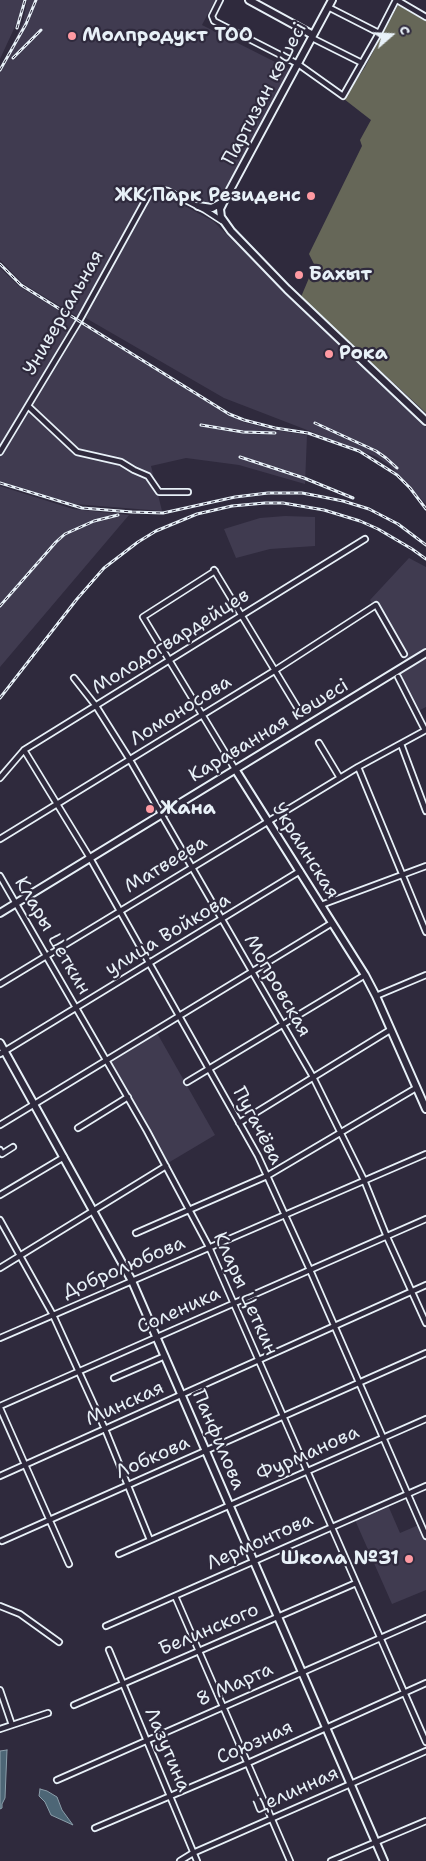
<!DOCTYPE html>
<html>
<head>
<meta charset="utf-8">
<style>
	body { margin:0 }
	#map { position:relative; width:426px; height:1861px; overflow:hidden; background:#2f2a3d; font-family:"Shantell Sans",sans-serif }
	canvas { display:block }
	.north { position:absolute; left:366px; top:10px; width:50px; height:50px; -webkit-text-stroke:4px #2f2a3d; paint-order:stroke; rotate:71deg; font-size:14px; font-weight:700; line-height:20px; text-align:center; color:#e8f1f8 }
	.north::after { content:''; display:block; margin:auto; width:18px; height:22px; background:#e8f1f8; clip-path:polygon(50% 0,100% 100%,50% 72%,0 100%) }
</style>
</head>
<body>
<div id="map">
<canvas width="426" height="1861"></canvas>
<div class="north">С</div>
</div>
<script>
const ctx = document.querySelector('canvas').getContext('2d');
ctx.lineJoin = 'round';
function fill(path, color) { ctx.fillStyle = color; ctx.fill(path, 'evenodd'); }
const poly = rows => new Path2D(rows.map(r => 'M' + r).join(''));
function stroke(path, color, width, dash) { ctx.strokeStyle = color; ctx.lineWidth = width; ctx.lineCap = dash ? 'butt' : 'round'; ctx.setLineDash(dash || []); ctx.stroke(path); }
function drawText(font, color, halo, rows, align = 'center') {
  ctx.font = font + ' "Shantell Sans",sans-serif'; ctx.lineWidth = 4.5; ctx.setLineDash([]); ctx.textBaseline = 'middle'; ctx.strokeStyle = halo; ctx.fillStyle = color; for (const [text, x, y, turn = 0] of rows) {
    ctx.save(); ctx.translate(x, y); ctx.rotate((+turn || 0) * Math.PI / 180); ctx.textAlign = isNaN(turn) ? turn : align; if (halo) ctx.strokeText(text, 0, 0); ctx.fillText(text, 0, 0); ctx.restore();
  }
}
fill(poly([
	[0,0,23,0,18,20,0,59],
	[27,0,215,0,202,25,291,70,221,201,209,205,169,187,161,186,150,189,142,201,78,317,22,283,0,260,0,70,23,23],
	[158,192,213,221,289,296,426,427,426,504,390,466,377,457,224,398,84,317,150,198,153,194],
	[0,268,20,287,76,321,0,447],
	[80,324,243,422,274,430,307,435,305,484,239,465,186,458,151,466,162,511,74,504,0,481,0,458],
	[0,486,73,509,129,515,0,667],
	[285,516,315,517,315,546,270,549,236,558,224,529,260,518],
	[409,558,426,567,426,648,406,661,370,600],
	[426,658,426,707,418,711,398,675],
	[157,1033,215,1135,168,1163,112,1062],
	[387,1503,400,1533,421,1524,426,1536,426,1590,392,1604,355,1520]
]), '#403b50');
fill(poly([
	[398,5,426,21,426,413,301,297,309,278,316,268,309,254,362,146,360,140,371,120,344,99,365,67]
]), '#666758');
const water = poly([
	[7,1750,5,1798,2,1804,2,1808,0,1809,0,1751,7,1750],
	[40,1789,47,1791,57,1797,62,1810,73,1825,51,1815,45,1802,39,1796,40,1789]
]);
fill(water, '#4d6676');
stroke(water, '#8b9eaa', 1);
const street = poly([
	[220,0,212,16,214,21,298,64,343,96,379,33,396,0],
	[397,0,426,17],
	[328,7,379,33],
	[312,38,362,63],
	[28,406,77,452,121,462,134,470,148,476,159,492,188,492],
	[0,452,79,321,149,194,157,189,168,191,205,210,222,221],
	[214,570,300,712],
	[215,571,143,617,235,769],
	[398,677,425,730],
	[74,678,96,706,130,760,313,1077,364,1180,387,1237,426,1323],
	[319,743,340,778],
	[401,744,426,811],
	[24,750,90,858,258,1156,310,1270,426,1536],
	[358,767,426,932],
	[0,778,24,750,365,539],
	[0,839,274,671,376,605,404,654],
	[0,876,147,1131,209,1247,426,1742],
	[321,905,426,866],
	[0,984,358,767,426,730],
	[376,996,426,975],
	[0,1054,300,871],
	[187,1082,365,975],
	[239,1123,390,1030],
	[0,1125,332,923],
	[78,1128,128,1097],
	[0,1150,2,1154,13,1147],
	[0,1195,64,1157],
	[0,1220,53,1315,105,1429,150,1540],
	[136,1233,267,1176,416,1088],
	[0,1268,166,1166],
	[0,1338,426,1154],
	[114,1378,165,1356],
	[0,1406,426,1219],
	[0,1408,69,1564],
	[0,1476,426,1285],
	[2,1541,426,1353],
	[119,1554,426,1419],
	[175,1596,290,1861],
	[0,1606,20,1614,59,1642],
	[106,1626,426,1486],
	[109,1650,197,1861],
	[0,1690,12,1725],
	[74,1705,356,1583],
	[0,1729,48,1713],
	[57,1780,426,1618],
	[95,1828,248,1763,426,1683],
	[180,1861,193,1853,426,1751],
	[331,1861,426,1821]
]);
const secondary = poly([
	[249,0,313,35],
	[332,0,224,201,220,209,221,217,231,231,287,289,426,421],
	[198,206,212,208,223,202],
	[235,769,365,975,376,996,426,1109],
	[0,913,426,653],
	[0,1043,132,1281,384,1861]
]);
stroke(street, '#e8f1f8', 8);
stroke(secondary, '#e8f1f8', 10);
stroke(street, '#2f2a3d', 4.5);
stroke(secondary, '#2f2a3d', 6);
const rail = poly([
	[17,28,25,0],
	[13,58,41,30],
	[0,70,26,24,36,0],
	[0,264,21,285,229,414,244,420,275,428,308,433,359,451,397,475,410,488,426,509],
	[315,423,376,451,386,458,397,468],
	[201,425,243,432,275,433],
	[240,457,304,478,353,498],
	[0,483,82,508,132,512,163,513,235,497,268,493,302,493,318,496,343,501,369,509,398,524,426,545],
	[0,606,56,542,65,534,94,521,118,515],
	[0,698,77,599,104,568,138,542,156,531,197,514,232,506,265,503,283,503,324,510,360,521,378,529,412,549,426,559]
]);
stroke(rail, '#e8f1f8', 3);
stroke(rail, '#2f2a3d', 1, [4]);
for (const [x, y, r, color] of [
	[72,36,5,"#ff9aa2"],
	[311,196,5,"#ff9aa2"],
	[299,275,5,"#ff9aa2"],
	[329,354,5,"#ff9aa2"],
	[150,809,5,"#ff9aa2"],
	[409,1559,5,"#ff9aa2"]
]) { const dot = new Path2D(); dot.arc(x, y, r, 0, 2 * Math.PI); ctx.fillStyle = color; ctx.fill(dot); stroke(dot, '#2f2a3d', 2); }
drawText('bold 19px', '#e8f1f8', '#2f2a3d', [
	["Молпродукт ТОО",82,36],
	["ЖК Парк Резиденс",301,196,"right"],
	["Бахыт",309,275],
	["Рока",339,354],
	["Жана",160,809],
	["Школа №31",399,1559,"right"]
], 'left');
drawText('19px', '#e8f1f8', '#2f2a3d', [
	["Партизан көшесі",265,94,-62],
	["Универсальная",64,313,-60],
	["Молодогвардейцев",171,642,-32],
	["Ломоносова",181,711,-32],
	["Караванная көшесі",269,731,-31],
	["Украинская",305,851,58],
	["Матвеева",166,865,-31],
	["улица Войкова",168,935,-31],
	["Клары Цеткин",52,936,60],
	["Мопровская",277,986,60],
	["Пугачёва",257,1126,62],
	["Добролюбова",124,1268,-23],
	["Клары Цеткин",245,1294,66],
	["Соленика",179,1311,-24],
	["Минская",125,1404,-24],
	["Панфилова",218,1440,67],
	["Фурманова",308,1454,-24],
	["Лобкова",153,1458,-24],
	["Лермонтова",260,1542,-24],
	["Белинского",209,1630,-23],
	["8 Марта",235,1685,-24],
	["Союзная",255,1743,-24],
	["Лазутина",167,1750,67],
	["Целинная",296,1791,-24]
]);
</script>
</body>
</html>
